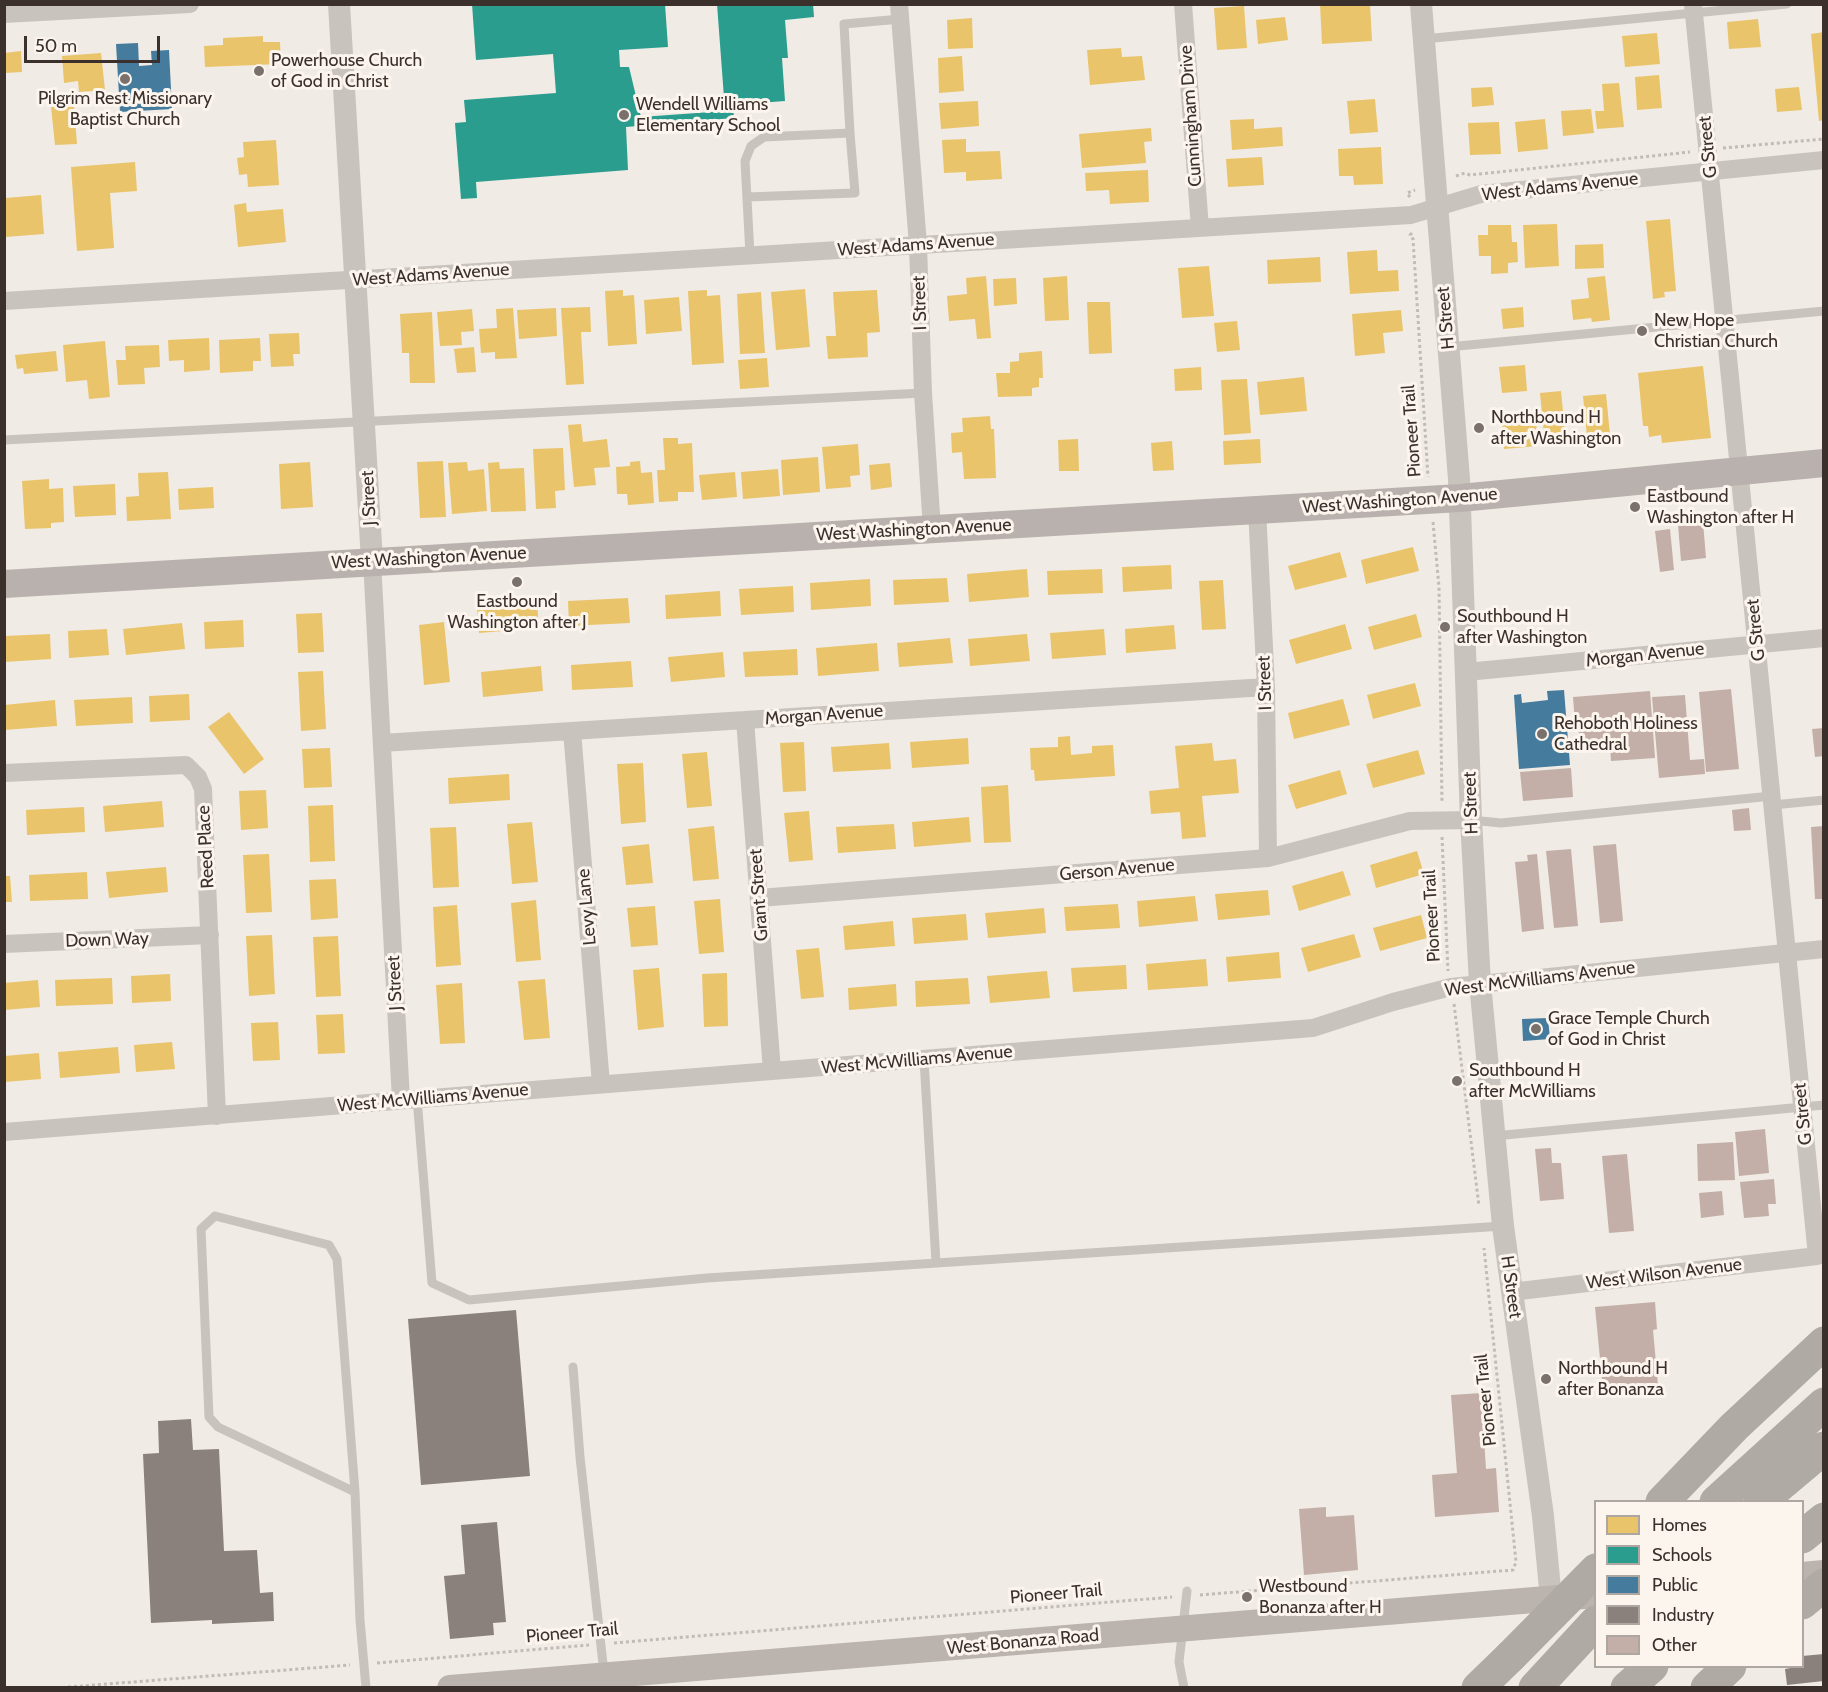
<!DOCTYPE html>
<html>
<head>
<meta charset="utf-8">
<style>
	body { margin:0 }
	#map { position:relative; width:1828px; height:1692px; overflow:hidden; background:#f0ebe5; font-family:Cabin,sans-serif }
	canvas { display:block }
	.frame { position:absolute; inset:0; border:6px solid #3b302b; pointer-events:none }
	.legend { position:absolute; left:1594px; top:1500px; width:210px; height:168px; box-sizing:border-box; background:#fbf5ee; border:2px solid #aea6a0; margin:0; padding:8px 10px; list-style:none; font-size:18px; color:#3b302b }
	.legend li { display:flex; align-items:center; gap:12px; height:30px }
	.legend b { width:30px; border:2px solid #aea6a0 }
	.scale { position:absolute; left:24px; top:36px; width:136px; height:27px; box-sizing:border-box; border:3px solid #3b302b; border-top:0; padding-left:8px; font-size:18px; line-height:21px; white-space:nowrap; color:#3b302b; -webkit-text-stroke:4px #fbf5ee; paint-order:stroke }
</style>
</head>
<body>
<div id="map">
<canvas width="1828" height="1692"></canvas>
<div class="frame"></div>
<ul class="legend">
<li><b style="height:16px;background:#e9c46a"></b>Homes</li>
<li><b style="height:16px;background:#2a9d8f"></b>Schools</li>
<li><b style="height:16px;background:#457b9d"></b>Public</li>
<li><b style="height:16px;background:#8a817c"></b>Industry</li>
<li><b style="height:16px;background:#c3afa7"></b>Other</li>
</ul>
<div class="scale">50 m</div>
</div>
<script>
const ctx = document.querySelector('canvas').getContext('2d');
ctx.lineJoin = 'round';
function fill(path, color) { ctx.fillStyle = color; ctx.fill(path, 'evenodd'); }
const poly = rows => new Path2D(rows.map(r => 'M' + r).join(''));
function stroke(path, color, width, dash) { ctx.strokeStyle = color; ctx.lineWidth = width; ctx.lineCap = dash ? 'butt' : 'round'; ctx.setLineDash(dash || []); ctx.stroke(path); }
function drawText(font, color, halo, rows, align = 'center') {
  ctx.font = font + ' Cabin,sans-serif'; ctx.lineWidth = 6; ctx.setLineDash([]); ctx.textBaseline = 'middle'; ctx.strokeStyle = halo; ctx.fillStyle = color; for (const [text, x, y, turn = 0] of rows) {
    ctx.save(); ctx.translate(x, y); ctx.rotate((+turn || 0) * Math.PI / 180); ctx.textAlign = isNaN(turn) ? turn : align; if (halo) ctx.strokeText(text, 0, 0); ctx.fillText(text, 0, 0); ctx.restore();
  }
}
fill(poly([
	[1320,4,1370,4,1372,41,1322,44],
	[1244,6,1247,48,1217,50,1214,8],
	[1285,17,1288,40,1258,44,1256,20],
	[972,18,973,48,948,49,947,20],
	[1758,19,1761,47,1729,49,1727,22],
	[1824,32,1824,120,1819,121,1811,34],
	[1657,33,1660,64,1625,67,1622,36],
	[263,36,263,42,280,42,281,64,205,67,204,46,223,45,223,38],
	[1121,48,1122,57,1142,56,1145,80,1090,85,1087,50],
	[21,51,22,72,4,73,4,53],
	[101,53,105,90,79,92,78,81,64,83,62,56],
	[962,56,964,91,939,93,938,58],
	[1659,75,1662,108,1637,110,1635,77],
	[1619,83,1624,127,1597,129,1595,111,1604,111,1602,84],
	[1492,87,1494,105,1472,107,1471,88],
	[1799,87,1802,110,1777,112,1775,89],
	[1375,99,1378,132,1350,134,1347,101],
	[978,101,979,126,941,129,939,103],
	[74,105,77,144,55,145,51,107],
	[1591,109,1594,133,1563,136,1561,111],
	[1254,119,1254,129,1282,127,1283,146,1232,150,1230,120],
	[1545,119,1548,149,1518,152,1515,122],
	[1499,122,1501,154,1470,155,1468,123],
	[1151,128,1152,141,1144,142,1146,163,1082,168,1079,134],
	[966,139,966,152,1000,151,1002,179,966,181,966,172,944,173,942,140],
	[276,140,279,185,248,187,247,174,239,175,237,158,244,157,243,142],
	[1381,147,1383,184,1354,185,1353,176,1339,176,1338,149],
	[1262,157,1264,185,1228,187,1226,159],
	[135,162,137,191,110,193,114,248,77,251,71,167],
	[1148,170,1149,202,1110,204,1109,190,1086,191,1085,173],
	[41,195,44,234,5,237,5,198],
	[246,203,247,212,283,209,286,242,238,247,234,205],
	[1670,219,1676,291,1664,292,1665,297,1653,299,1646,221],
	[1557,224,1559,266,1525,268,1523,225],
	[1488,225,1511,225,1512,242,1517,242,1518,262,1508,263,1508,273,1491,274,1491,256,1479,256,1478,235,1488,235],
	[1603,244,1604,268,1575,269,1575,245],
	[1377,250,1378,271,1398,270,1399,291,1350,294,1347,252],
	[1320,257,1321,282,1268,284,1267,260],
	[1209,266,1214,316,1182,318,1178,268],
	[986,276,991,338,977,339,975,319,949,321,947,296,967,294,966,278],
	[1067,276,1069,320,1045,321,1043,278],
	[1605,276,1610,320,1592,322,1591,318,1573,320,1571,300,1589,298,1587,278],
	[1016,278,1017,304,994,306,993,279],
	[805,289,810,347,776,350,771,292],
	[623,290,623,296,634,295,637,344,608,346,605,291],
	[707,290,707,296,720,295,724,363,692,365,688,291],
	[877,290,880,332,867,333,868,357,828,359,826,336,836,336,833,292],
	[761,292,765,353,740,354,737,294],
	[679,297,682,331,646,334,644,300],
	[1087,302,1110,302,1112,353,1089,354],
	[590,307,591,332,581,332,584,384,566,385,561,308],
	[1523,307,1524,327,1503,329,1501,309],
	[513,308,517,358,495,359,495,352,481,353,479,329,497,328,496,309],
	[556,308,557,336,519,339,517,310],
	[472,309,474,331,461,332,462,345,440,346,437,312],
	[1401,310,1403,331,1383,333,1385,353,1355,356,1352,314],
	[432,312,435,383,410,383,409,353,402,353,400,314],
	[1237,321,1240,350,1217,352,1214,323],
	[299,333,300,354,293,354,294,366,271,367,269,334],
	[209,338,210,370,184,372,184,360,169,361,168,340],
	[260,338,261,361,253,361,253,371,220,373,219,340],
	[105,341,110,397,89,399,87,380,66,382,63,345],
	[159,345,160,367,144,368,145,384,118,385,116,360,126,360,125,346],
	[474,347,476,372,457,373,454,349],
	[56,351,58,371,24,374,23,368,17,369,15,355],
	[1042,351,1043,378,1039,378,1039,387,1032,388,1032,396,998,397,996,373,1010,373,1010,362,1019,361,1019,353],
	[767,358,769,387,740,389,738,360],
	[1525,365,1527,391,1502,393,1499,367],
	[1703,366,1711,438,1662,443,1661,435,1649,437,1648,426,1643,426,1638,373],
	[1201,367,1202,390,1175,391,1174,369],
	[1304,377,1307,411,1260,415,1257,382],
	[1247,379,1251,433,1224,435,1221,380],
	[1561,391,1565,432,1544,434,1540,393],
	[1606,394,1611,445,1588,447,1583,396],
	[990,416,991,429,994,429,996,478,964,479,962,452,952,453,951,433,963,432,962,418],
	[1536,421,1538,446,1504,449,1502,425],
	[581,424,583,442,607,439,610,467,594,468,596,485,574,487,568,425],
	[663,438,678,438,678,444,692,443,694,492,678,492,678,501,659,502,657,470,665,470],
	[1078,439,1079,471,1059,471,1058,440],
	[1260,439,1261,463,1224,465,1223,441],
	[1172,441,1174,470,1153,471,1151,443],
	[858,444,860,475,850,476,851,487,826,489,822,447],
	[563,448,565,490,555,491,556,508,536,509,533,449],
	[818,457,820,492,783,495,781,460],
	[443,461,446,517,420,518,417,462],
	[640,461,641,473,652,472,654,503,628,505,627,494,617,494,616,467,630,466,630,462],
	[310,462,313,507,281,509,279,464],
	[467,462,468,471,484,469,487,511,452,514,448,463],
	[499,462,500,469,524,468,526,511,491,512,488,463],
	[890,463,892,487,871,490,869,465],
	[778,469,780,496,743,499,741,472],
	[168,472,171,519,127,521,126,497,139,496,138,473],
	[735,472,737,497,702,500,699,475],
	[49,479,49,489,63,488,64,522,51,523,51,528,25,529,22,481],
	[115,484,116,515,75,517,73,486],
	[213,487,214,508,179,510,178,489],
	[1413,547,1419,571,1366,584,1361,560],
	[1340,552,1347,577,1295,590,1288,566],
	[1171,565,1172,589,1123,592,1122,567],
	[1027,569,1029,597,969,602,967,574],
	[1102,569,1103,593,1048,595,1047,571],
	[947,578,949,602,894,605,893,580],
	[870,579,871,606,811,610,810,583],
	[1223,580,1226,629,1202,630,1199,581],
	[793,586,794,612,741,615,739,589],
	[720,591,721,616,666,619,665,595],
	[628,598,630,623,569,626,568,601],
	[537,602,539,628,479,633,477,607],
	[322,613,324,652,298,653,296,614],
	[1416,614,1422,637,1374,650,1368,627],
	[243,620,244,647,205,649,204,622],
	[444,622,450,682,424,685,419,625],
	[182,623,185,649,126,655,123,629],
	[1345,624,1352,649,1296,664,1289,640],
	[1174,625,1176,649,1126,653,1125,629],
	[107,629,109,655,69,658,68,631],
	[1104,629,1106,655,1052,659,1050,633],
	[50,634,51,659,4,662,4,636],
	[1027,634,1030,661,970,666,968,639],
	[950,638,953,663,899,667,897,643],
	[877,643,879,671,818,676,816,648],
	[797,649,798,675,745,677,743,652],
	[723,652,725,677,671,682,668,657],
	[631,661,633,687,572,690,571,665],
	[541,666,543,691,483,697,481,672],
	[323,671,326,729,301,731,298,672],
	[1415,683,1421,706,1373,719,1367,695],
	[189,694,190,720,150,722,149,696],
	[132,697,133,723,76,726,74,700],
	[1343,699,1350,725,1294,739,1288,713],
	[55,700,57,726,4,730,4,705],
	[229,712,264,759,244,774,208,727],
	[1070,736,1071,755,1092,753,1092,746,1113,745,1115,776,1035,781,1034,770,1031,770,1030,748,1058,747,1058,737],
	[968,738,969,764,912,768,910,742],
	[804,742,806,791,783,792,780,743],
	[889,743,891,769,833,772,831,747],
	[1212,743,1214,761,1236,759,1239,793,1202,796,1206,837,1182,839,1180,812,1151,814,1149,791,1179,788,1175,746],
	[330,748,332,787,304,788,302,749],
	[1418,750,1425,774,1373,788,1366,764],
	[707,752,712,806,687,808,682,754],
	[643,763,646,822,621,824,617,764],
	[1340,770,1347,794,1296,809,1288,785],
	[509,774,510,800,449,804,448,778],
	[1008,785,1011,842,984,843,981,787],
	[266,790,268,828,241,830,239,791],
	[162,801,164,827,105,832,103,806],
	[333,805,335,861,310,862,308,806],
	[84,807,85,832,27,835,26,810],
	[809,811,813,860,789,862,784,813],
	[969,817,971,842,914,847,912,822],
	[532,822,538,882,512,884,507,824],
	[894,824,896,849,838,853,836,827],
	[714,826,719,879,693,881,688,829],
	[456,827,459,887,433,888,430,828],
	[649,844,653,883,626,885,622,847],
	[1417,851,1424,874,1376,888,1370,865],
	[269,854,272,912,246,913,243,855],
	[166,867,168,892,109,898,106,872],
	[1343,871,1351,895,1299,911,1292,886],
	[87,872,88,899,30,901,29,875],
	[4,876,10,876,12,902,4,902],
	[336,879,338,918,311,920,309,880],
	[1268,890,1270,915,1218,920,1215,894],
	[1195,896,1198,921,1139,927,1137,901],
	[720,899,724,952,699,954,694,901],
	[536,900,541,960,516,962,511,903],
	[1118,904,1120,928,1066,931,1064,907],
	[457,905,461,965,436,967,433,907],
	[655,906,658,945,631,947,627,908],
	[1044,908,1046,933,988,938,985,913],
	[966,914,968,940,914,944,912,918],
	[1421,915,1427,938,1380,951,1373,928],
	[893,921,895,946,845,950,843,926],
	[1354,934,1361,957,1308,972,1301,948],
	[272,935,275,994,249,996,246,936],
	[338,936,341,996,316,997,313,937],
	[819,948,824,997,801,999,796,950],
	[1279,952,1281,978,1228,982,1226,957],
	[1206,959,1208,986,1148,990,1146,964],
	[1126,965,1127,989,1073,992,1071,968],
	[659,968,664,1027,638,1030,633,970],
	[1047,971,1050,998,990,1003,987,976],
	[727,973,728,1026,704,1027,702,974],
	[170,974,171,1001,132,1003,131,976],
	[112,978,113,1004,56,1006,55,980],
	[968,978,970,1004,916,1007,915,981],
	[545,979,550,1038,524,1040,518,981],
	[38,980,40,1007,4,1010,4,983],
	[462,983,465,1043,440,1044,436,985],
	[896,984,897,1006,849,1010,848,988],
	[343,1014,345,1053,318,1054,316,1015],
	[278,1022,280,1060,253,1061,251,1023],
	[172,1042,175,1069,136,1072,134,1045],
	[118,1047,120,1073,60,1078,58,1052],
	[39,1053,41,1079,4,1082,4,1056]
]), '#e9c46a');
fill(poly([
	[472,4,665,4,668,47,619,50,620,67,629,67,641,117,725,111,717,4,813,4,814,17,785,20,788,58,782,58,785,101,733,105,734,118,626,127,628,170,476,182,477,198,461,199,455,123,466,122,464,100,556,93,553,54,476,60]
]), '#2a9d8f');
fill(poly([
	[138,43,139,66,152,65,151,51,169,50,172,109,120,112,116,44],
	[1564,690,1570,765,1519,769,1514,695,1521,694,1522,703,1548,700,1547,691],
	[1548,1018,1550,1039,1523,1041,1522,1019]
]), '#457b9d');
fill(poly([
	[516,1310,530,1476,421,1485,408,1319],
	[191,1419,193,1450,219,1449,224,1551,257,1550,260,1593,273,1592,274,1621,212,1624,212,1620,151,1623,143,1454,159,1453,158,1421],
	[497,1522,506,1622,493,1623,494,1635,450,1639,444,1576,465,1574,461,1525],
	[1824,1654,1824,1681,1787,1685,1785,1669,1802,1666,1802,1656]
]), '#8a817c');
fill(poly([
	[1703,522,1706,558,1681,561,1678,525],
	[1670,529,1674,570,1660,572,1655,531],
	[1731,689,1739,769,1706,772,1699,692],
	[1650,691,1655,758,1611,761,1610,746,1580,749,1578,724,1575,724,1573,697],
	[1685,695,1690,760,1704,759,1705,774,1659,778,1652,697],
	[1824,728,1824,756,1815,757,1812,729],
	[1571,768,1573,797,1523,801,1520,772],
	[1749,808,1751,830,1734,831,1732,810],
	[1824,826,1824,899,1815,899,1811,827],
	[1616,844,1623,921,1600,923,1593,846],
	[1571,849,1578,926,1554,928,1546,851],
	[1537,854,1544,929,1522,932,1515,862,1528,861,1527,855],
	[1765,1129,1769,1173,1739,1176,1735,1132],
	[1733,1142,1735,1180,1698,1181,1697,1144],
	[1551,1148,1552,1163,1561,1163,1564,1199,1540,1201,1535,1149],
	[1627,1154,1634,1231,1609,1233,1602,1156],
	[1774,1179,1776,1204,1768,1204,1769,1216,1744,1218,1740,1182],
	[1722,1191,1724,1215,1701,1218,1699,1193],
	[1655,1302,1657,1329,1653,1330,1658,1385,1603,1390,1595,1307],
	[1481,1393,1486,1469,1496,1468,1499,1512,1435,1517,1432,1475,1457,1473,1451,1395],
	[1326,1507,1326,1517,1354,1515,1358,1570,1304,1575,1299,1509]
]), '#c3afa7');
stroke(poly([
	[1723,148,1824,139],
	[1456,176,1465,173,1470,175,1690,152],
	[1410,197,1407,193,1415,190],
	[1412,233,1410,235,1413,239,1428,477],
	[1433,522,1439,587,1442,803],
	[1442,837,1448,971],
	[1454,1004,1479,1206],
	[1200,1595,1513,1570,1516,1562,1484,1248],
	[614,1643,1172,1597],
	[377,1663,589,1645],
	[56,1688,350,1665]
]), '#c2bbb6', 3, [3, 3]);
stroke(poly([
	[1424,39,1787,4],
	[747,197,855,193,850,133],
	[750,255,745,161,751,146,764,137,850,133,844,24,901,19],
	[1448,347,1824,311],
	[4,440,923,393],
	[1773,805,1824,800],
	[1471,820,1501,823,1772,796],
	[924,1059,936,1263],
	[417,1098,432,1283,469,1300,707,1278,1503,1226],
	[1494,1136,1824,1105],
	[573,1367,580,1457,604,1673],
	[355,1492,218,1427,209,1417,201,1229,215,1216,329,1245,337,1259,355,1492,360,1620,366,1688],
	[1184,1688,1179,1662,1187,1591]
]), '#c9c3be', 9);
stroke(poly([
	[899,4,918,245,923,393,932,529],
	[1183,4,1200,228],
	[4,14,190,4],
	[4,301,1411,215,1481,194,1824,160],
	[1257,509,1266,687,1268,858],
	[372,561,401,1100],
	[1466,672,1824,638],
	[745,720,772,1071],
	[572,731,601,1084],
	[382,743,1266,687],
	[4,773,186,765,198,777,203,789,217,1116],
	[759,898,1268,858,1410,821,1471,820],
	[4,944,210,935],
	[4,1132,1313,1028,1393,1002,1451,987,1824,949],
	[1511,1292,1817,1256,1693,4]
]), '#c9c3be', 18);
stroke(poly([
	[339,4,372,561],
	[1421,4,1459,479,1471,820,1480,983,1503,1226,1543,1516,1551,1599]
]), '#c9c3be', 22);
stroke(poly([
	[1802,1575,1824,1573],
	[450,1688,1596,1595]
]), '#bab3ae', 26);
stroke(poly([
	[4,584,1460,498,1824,463]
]), '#b8b1ad', 28);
stroke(poly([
	[1662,1502,1734,1427,1824,1343],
	[1716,1502,1824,1404],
	[1760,1502,1824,1448],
	[1802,1537,1824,1519],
	[1802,1603,1824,1585],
	[1478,1688,1511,1656],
	[1535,1688,1596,1622],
	[1627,1688,1652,1666],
	[1707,1688,1730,1666]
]), '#afaaa4', 33);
stroke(poly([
	[1511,1656,1596,1570]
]), '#afaaa4', 33);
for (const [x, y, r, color] of [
	[259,71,6,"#7a716c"],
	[125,79,6,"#7a716c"],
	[624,115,6,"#7a716c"],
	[1642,331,6,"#7a716c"],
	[1479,428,6,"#7a716c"],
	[1635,507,6,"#7a716c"],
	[517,582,6,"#7a716c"],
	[1445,627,6,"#7a716c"],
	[1542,734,6,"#7a716c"],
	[1536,1029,6,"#7a716c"],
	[1457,1081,6,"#7a716c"],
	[1546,1379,6,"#7a716c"],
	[1247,1597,6,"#7a716c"]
]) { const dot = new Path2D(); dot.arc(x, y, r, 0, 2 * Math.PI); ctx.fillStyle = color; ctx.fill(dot); stroke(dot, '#fbf5ee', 2); }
drawText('18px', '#3b302b', '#fbf5ee', [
	["Powerhouse Church",271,61],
	["of God in Christ",271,82],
	["Pilgrim Rest Missionary",125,99,"center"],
	["Baptist Church",125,120,"center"],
	["Wendell Williams",636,105],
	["Elementary School",636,126],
	["New Hope",1654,321],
	["Christian Church",1654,342],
	["Northbound H",1491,418],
	["after Washington",1491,439],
	["Eastbound",1647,497],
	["Washington after H",1647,518],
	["Eastbound",517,602,"center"],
	["Washington after J",517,623,"center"],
	["Southbound H",1457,617],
	["after Washington",1457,638],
	["Rehoboth Holiness",1554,724],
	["Cathedral",1554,745],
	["Grace Temple Church",1548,1019],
	["of God in Christ",1548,1040],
	["Southbound H",1469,1071],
	["after McWilliams",1469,1092],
	["Northbound H",1558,1369],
	["after Bonanza",1558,1390],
	["Westbound",1259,1587],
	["Bonanza after H",1259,1608]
], 'left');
drawText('18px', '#3b302b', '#fbf5ee', [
	["Cunningham Drive",1191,116,-94],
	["G Street",1708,147,-96],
	["West Adams Avenue",1560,187,-6],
	["West Adams Avenue",916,245,-4],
	["West Adams Avenue",431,275,-4],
	["I Street",920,303,-92],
	["H Street",1446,318,-95],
	["Pioneer Trail",1412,431,-94],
	["J Street",369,498,-93],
	["West Washington Avenue",1400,501,-4],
	["West Washington Avenue",914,530,-3],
	["West Washington Avenue",429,558,-3],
	["G Street",1756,630,-96],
	["Morgan Avenue",1645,655,-6],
	["I Street",1265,683,-92],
	["Morgan Avenue",824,715,-4],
	["H Street",1471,803,-92],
	["Reed Place",206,847,-93],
	["Gerson Avenue",1117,870,-5],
	["Grant Street",759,895,-94],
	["Levy Lane",587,907,-95],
	["Pioneer Trail",1432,916,-93],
	["Down Way",107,940,-2],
	["West McWilliams Avenue",1540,979,-7],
	["J Street",395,983,-93],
	["West McWilliams Avenue",917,1060,-5],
	["West McWilliams Avenue",433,1098,-5],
	["G Street",1803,1114,-96],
	["West Wilson Avenue",1664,1274,-7],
	["H Street",1511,1287,82],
	["Pioneer Trail",1486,1400,-96],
	["Pioneer Trail",1056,1594,-5],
	["Pioneer Trail",572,1633,-5],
	["West Bonanza Road",1023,1642,-5]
]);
</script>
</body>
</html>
